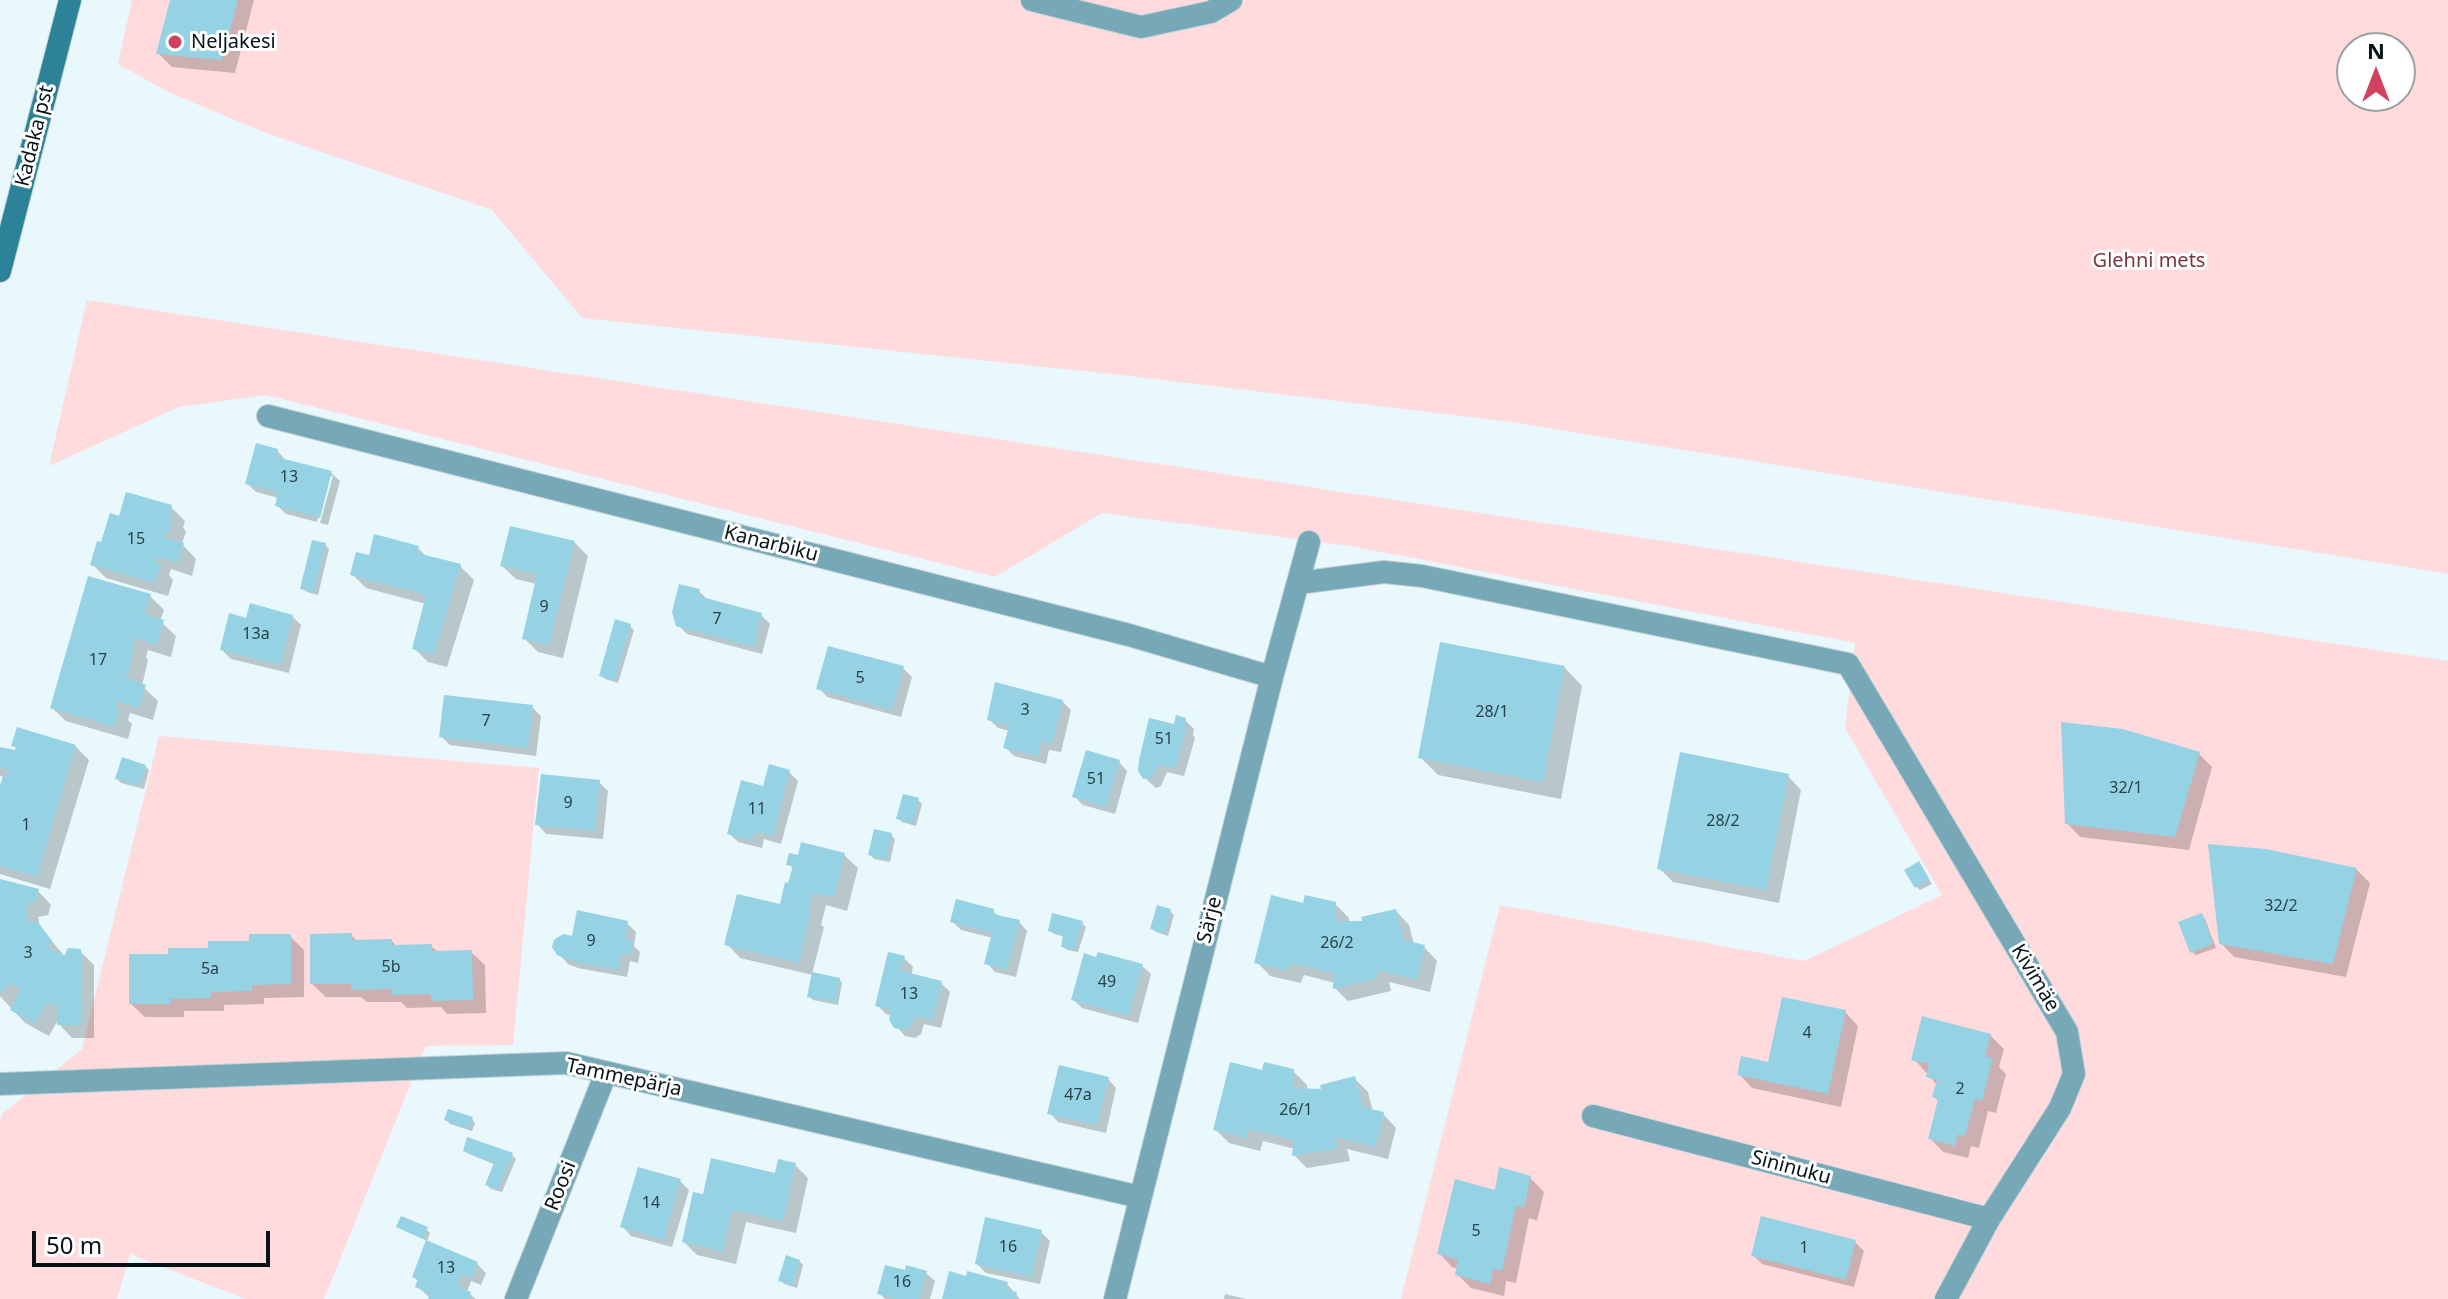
<!DOCTYPE html>
<html>
<head>
<meta charset="utf-8">
<style>
	body { margin:0 }
	#map { position:relative; width:2448px; height:1299px; overflow:hidden; background:#e8f8fd; font-family:"Noto Sans",sans-serif }
	canvas { display:block }
	.north { position:absolute; left:2336px; top:32px; width:80px; height:80px; box-sizing:border-box; background:#fff; border:2px solid #9ba1a2; border-radius:50%; rotate:0deg; font-size:22px; font-weight:700; line-height:32px; text-align:center; color:#051317 }
	.north::after { content:''; display:block; margin:auto; width:28px; height:36px; background:#d24260; clip-path:polygon(50% 0,100% 100%,50% 72%,0 100%) }
	.scale { position:absolute; left:32px; top:1231px; width:238px; height:36px; box-sizing:border-box; border:4px solid #051317; border-top:0; padding-left:10px; font-size:24px; line-height:28px; white-space:nowrap; color:#051317; -webkit-text-stroke:6px #fff; paint-order:stroke }
</style>
</head>
<body>
<div id="map">
<canvas width="2448" height="1299"></canvas>
<div class="north">N</div>
<div class="scale">50 m</div>
</div>
<script>
const ctx = document.querySelector('canvas').getContext('2d');
ctx.lineJoin = 'round';
function fill(path, color) { ctx.fillStyle = color; ctx.fill(path, 'evenodd'); }
const poly = rows => new Path2D(rows.map(r => 'M' + r).join(''));
function stroke(path, color, width, dash) { ctx.strokeStyle = color; ctx.lineWidth = width; ctx.lineCap = dash ? 'butt' : 'round'; ctx.setLineDash(dash || []); ctx.stroke(path); }
function drawText(font, color, halo, rows, align = 'center') {
  ctx.font = font + ' "Noto Sans",sans-serif'; ctx.lineWidth = 6; ctx.setLineDash([]); ctx.textBaseline = 'middle'; ctx.strokeStyle = halo; ctx.fillStyle = color; for (const [text, x, y, turn = 0] of rows) {
    ctx.save(); ctx.translate(x, y); ctx.rotate((+turn || 0) * Math.PI / 180); ctx.textAlign = isNaN(turn) ? turn : align; if (halo) ctx.strokeText(text, 0, 0); ctx.fillText(text, 0, 0); ctx.restore();
  }
}
fill(poly([
	[132,0,2448,0,2448,574,1511,422,1130,376,582,318,492,210,266,133,170,93,118,64],
	[2352,48,2400,48,2400,96,2352,96],
	[87,300,2448,661,2448,1299,1401,1299,1500,905,1804,961,1942,895,1845,728,1855,643,1350,546,1102,513,995,577,266,395,179,407,49,466],
	[159,736,539,768,513,1045,426,1046,324,1299,245,1299,130,1254,117,1299,0,1299,0,1123,2,1114,82,1049]
]), '#ffdbde');
fill(poly([
	[172,0,254,0,235,73,172,67,158,53],
	[277,450,286,461,331,473,340,481,328,525,320,523,333,476,329,476,317,522,286,514,277,505,279,498,256,492,247,483],
	[171,507,185,521,183,528,186,531,182,544,196,559,192,576,171,569,169,575,173,580,168,596,106,578,92,564,120,518],
	[574,542,588,556,563,658,538,652,524,638,537,584,516,579,502,566],
	[325,545,329,549,318,595,307,592,303,589],
	[418,548,428,558,460,566,474,580,447,667,428,662,414,648,426,604,366,588,352,574,370,558],
	[699,591,709,601,761,615,770,624,762,654,687,634,678,625],
	[150,596,164,610,160,621,176,636,171,657,148,650,146,657,148,660,142,686,158,701,153,720,130,713,128,720,132,724,128,739,66,721,52,708],
	[292,616,301,625,289,673,231,659,222,650,248,620],
	[630,626,634,630,618,683,605,679,601,675],
	[903,668,912,677,901,717,827,697,819,688],
	[1565,668,1582,686,1561,799,1438,775,1420,757],
	[1062,701,1071,710,1061,752,1049,750,1046,764,1014,756,1005,747,1010,731,998,728,989,719],
	[532,707,541,716,536,756,450,745,441,736],
	[1185,720,1194,729,1193,735,1195,738,1184,776,1167,772,1161,786,1156,788,1146,779,1175,726],
	[13,745,75,746,89,760,50,889,0,874,0,791,4,778,0,775,0,749,16,753,17,749],
	[2199,754,2212,767,2189,850,2080,837,2067,823],
	[1119,762,1127,771,1115,814,1083,805,1074,796],
	[145,766,149,770,144,789,121,783,117,779],
	[789,772,798,781,781,844,764,839,762,848,738,842,729,833,764,788],
	[1788,776,1801,790,1779,903,1673,882,1659,868],
	[599,782,608,791,603,839,546,834,538,825],
	[918,800,922,804,916,826,902,822,898,818],
	[891,835,895,839,890,862,874,859,870,855],
	[844,855,858,868,847,911,826,905,821,925,824,927,812,974,839,979,842,983,838,1005,813,1000,809,996,813,975,740,958,727,944,781,906,794,870,789,864],
	[1922,868,1932,884,1920,890,1916,886],
	[2356,869,2370,883,2346,977,2234,957,2221,943],
	[0,881,38,891,51,905,48,915,38,917,40,927,66,958,80,951,94,965,94,1038,72,1038,57,1022,49,1036,25,1023,0,996],
	[1335,904,1349,918,1349,923,1364,923,1396,911,1409,925,1414,945,1424,947,1437,961,1430,992,1389,982,1391,991,1348,1001,1335,988,1335,983,1304,975,1301,983,1270,976,1257,962,1305,905],
	[993,911,1000,918,1019,922,1027,931,1016,977,995,972,987,963,993,938,961,930,952,921],
	[1170,911,1174,915,1168,936,1156,932,1152,928],
	[2201,915,2205,919,2216,948,2196,955,2192,952],
	[627,923,636,932,634,946,640,952,638,963,630,961,627,977,578,968,568,964,559,954,574,939],
	[1082,923,1086,927,1078,952,1067,950,1063,946,1065,937,1054,934,1050,930],
	[351,935,357,941,392,941,397,947,431,946,438,952,471,952,485,965,486,1013,447,1014,441,1007,407,1008,401,1002,367,1002,361,997,326,997,312,984],
	[290,936,304,950,304,997,264,998,264,1004,224,1005,224,1011,184,1011,184,1017,145,1017,131,1004,170,956],
	[904,958,913,967,911,976,941,983,950,992,941,1028,924,1024,921,1034,915,1038,905,1036,896,1026,892,1016,886,1014,877,1005],
	[1098,959,1142,966,1151,974,1138,1023,1082,1008,1073,999],
	[1845,1012,1858,1026,1841,1107,1752,1088,1739,1074,1769,1064],
	[1990,1035,2004,1049,1999,1067,2006,1074,1996,1113,1988,1111,1979,1148,1971,1146,1968,1158,1943,1152,1930,1138,1939,1102,1935,1097,1938,1086,1914,1059],
	[1293,1071,1307,1085,1307,1090,1323,1091,1354,1078,1368,1092,1373,1112,1383,1114,1396,1128,1388,1159,1347,1149,1350,1161,1307,1168,1294,1155,1295,1149,1263,1141,1260,1151,1229,1143,1215,1129,1263,1072],
	[1108,1079,1116,1088,1106,1133,1058,1122,1050,1113],
	[472,1119,475,1123,472,1131,450,1124,446,1120],
	[465,1150,512,1155,516,1159,502,1192,491,1189,487,1185,496,1165,469,1154],
	[795,1165,808,1178,796,1233,746,1222,736,1264,697,1255,684,1242,705,1197,776,1175],
	[1530,1178,1544,1192,1537,1221,1529,1218,1516,1283,1506,1281,1504,1296,1471,1288,1457,1274,1459,1269,1452,1267,1439,1253,1497,1192],
	[680,1181,689,1190,672,1247,631,1236,623,1227],
	[398,1226,426,1229,430,1233,427,1241],
	[1041,1232,1050,1241,1040,1284,986,1273,977,1264],
	[1855,1242,1864,1251,1854,1287,1762,1264,1753,1255],
	[799,1261,803,1265,797,1288,784,1284,781,1280],
	[477,1264,486,1273,481,1285,471,1281,467,1292,476,1299,431,1299,418,1287,419,1282,414,1277],
	[906,1273,926,1273,935,1281,930,1299,885,1299,879,1293],
	[1007,1284,1020,1299,944,1299],
	[1225,1294,1246,1299,1224,1299]
]), '#0003');
fill(poly([
	[170,0,238,0,222,60,156,54],
	[256,443,278,449,276,457,332,471,320,518,275,506,278,492,245,484],
	[126,492,172,505,170,515,173,515,168,534,165,533,163,537,184,543,178,563,157,557,156,563,161,564,155,583,90,565,97,541,101,542,110,513,119,516],
	[510,526,575,541,549,645,522,639,537,574,500,566],
	[374,534,419,546,417,553,461,564,434,655,412,649,426,595,350,575,356,552,369,555],
	[312,540,326,543,314,592,300,589],
	[88,576,151,594,145,613,142,612,142,614,164,620,157,645,135,638,128,677,124,676,124,678,146,685,139,708,117,701,115,707,120,709,114,727,50,708],
	[679,584,700,589,698,596,762,613,754,647,676,626,672,612],
	[250,603,293,615,281,665,220,650,229,613,246,618],
	[615,619,631,624,614,681,599,676],
	[1440,642,1565,666,1543,782,1418,758],
	[828,646,904,666,892,710,816,689],
	[995,682,1063,700,1052,744,1041,742,1038,756,1003,748,1009,726,987,720],
	[444,695,533,705,528,748,439,737],
	[1176,715,1186,718,1184,727,1187,727,1175,768,1158,765,1153,778,1143,779,1138,771,1139,760,1149,718,1174,724],
	[2061,722,2123,729,2200,752,2175,837,2065,824],
	[17,727,76,745,37,877,0,866,0,785,3,776,7,777,9,770,0,768,0,747,15,750,16,747,11,746],
	[1086,750,1120,760,1106,807,1072,797],
	[1680,752,1789,774,1766,890,1657,869],
	[122,757,146,765,140,786,115,779],
	[769,764,790,770,773,836,755,832,753,841,727,834,741,780,763,786],
	[541,774,600,780,595,831,535,825],
	[903,794,919,798,913,823,896,819],
	[874,829,892,833,886,860,868,855],
	[801,842,845,853,834,898,813,893,808,911,811,912,799,963,724,945,737,894,780,904,785,882,788,883,793,866,786,865,789,853,798,855],
	[2208,844,2266,849,2357,868,2333,964,2219,944],
	[1919,861,1929,879,1915,888,1904,870],
	[0,879,39,889,35,902,26,904,29,923,38,922,52,941,48,948,64,956,68,948,81,949,81,1025,57,1025,57,1007,47,1002,35,1024,10,1010,21,989,11,984,0,992],
	[1271,895,1303,903,1305,895,1336,902,1336,921,1362,921,1361,917,1396,909,1404,940,1425,945,1417,980,1377,970,1378,978,1333,989,1333,973,1290,963,1288,971,1254,963],
	[956,899,994,909,993,914,1020,920,1007,970,984,964,992,933,950,922],
	[1157,905,1171,909,1165,933,1150,929],
	[577,910,628,921,625,940,633,942,630,955,621,953,618,970,568,960,557,955,552,947,554,940,563,934,572,936],
	[1052,913,1083,921,1074,950,1061,947,1063,935,1048,931],
	[2202,913,2213,944,2190,953,2178,922],
	[352,933,352,940,392,939,392,945,432,944,432,951,472,950,473,1000,431,1001,431,994,391,995,391,989,351,990,351,984,310,984,310,934],
	[249,934,291,934,291,984,252,985,252,991,211,992,211,998,171,999,171,1004,129,1004,129,954,168,954,168,948,208,948,208,941,249,941],
	[888,952,905,956,901,971,942,981,933,1020,915,1016,913,1025,905,1030,894,1028,889,1020,891,1010,875,1006],
	[1098,952,1143,964,1129,1016,1071,1000,1084,953,1096,957],
	[812,972,840,978,835,1002,807,997],
	[1782,997,1846,1010,1828,1094,1737,1075,1741,1056,1768,1062],
	[1922,1016,1991,1034,1985,1056,1993,1058,1982,1101,1975,1099,1965,1136,1958,1134,1955,1146,1928,1139,1938,1099,1932,1097,1937,1080,1926,1077,1929,1064,1911,1060],
	[1230,1062,1262,1070,1264,1062,1294,1069,1294,1088,1321,1089,1320,1085,1355,1076,1363,1107,1384,1112,1375,1147,1335,1137,1338,1148,1292,1156,1294,1140,1249,1129,1247,1138,1213,1130],
	[1059,1065,1109,1077,1097,1125,1047,1114],
	[448,1109,473,1117,469,1129,444,1120],
	[467,1137,513,1153,498,1189,485,1185,494,1163,463,1151],
	[711,1158,775,1173,778,1159,796,1163,783,1221,732,1210,723,1251,682,1242,693,1192,703,1194],
	[638,1167,681,1179,664,1240,620,1227],
	[1499,1167,1531,1176,1524,1208,1516,1206,1502,1271,1493,1269,1490,1284,1455,1275,1458,1260,1437,1254,1455,1179,1495,1190],
	[401,1216,428,1227,423,1239,396,1227],
	[1761,1216,1856,1240,1846,1280,1751,1256],
	[985,1217,1042,1230,1032,1277,975,1264],
	[426,1240,478,1262,472,1278,462,1274,458,1287,471,1292,469,1299,428,1299,431,1294,415,1287,418,1279,412,1277],
	[786,1255,800,1260,793,1285,778,1281],
	[885,1265,905,1270,906,1265,927,1271,919,1299,896,1299,877,1294],
	[949,1271,966,1276,967,1271,1008,1282,1006,1290,1017,1292,1015,1299,942,1299]
]), '#95d2e4');
const minor = poly([
	[1032,0,1141,27,1211,12,1231,0],
	[268,416,1129,635,1272,677],
	[1298,583,1384,572,1422,576,1848,664,2067,1032,2074,1074,2060,1108,1989,1219,1946,1299],
	[0,1084,566,1063,1140,1197],
	[1593,1116,1989,1219],
	[516,1299,606,1073],
	[1115,1299,1272,677,1309,542]
]);
const secondary = poly([
	[0,271,70,0]
]);
stroke(minor, '#c4d3d8', 24);
stroke(secondary, '#c4d3d8', 24);
stroke(minor, '#76a8b7', 22);
stroke(secondary, '#2c8298', 22);
for (const [x, y, r, color] of [
	[175,42,8,"#d24260"]
]) { const dot = new Path2D(); dot.arc(x, y, r, 0, 2 * Math.PI); ctx.fillStyle = color; ctx.fill(dot); stroke(dot, '#fff', 3); }
drawText('16px', '#29434a', null, [
	["13",289,477],
	["15",136,539],
	["9",544,607],
	["7",717,619],
	["13a",256,634],
	["17",98,660],
	["5",860,678],
	["3",1025,710],
	["28/1",1492,712],
	["7",486,721],
	["51",1164,739],
	["51",1096,779],
	["32/1",2126,788],
	["9",568,803],
	["11",757,809],
	["28/2",1723,821],
	["1",26,825],
	["32/2",2281,906],
	["9",591,941],
	["26/2",1337,943],
	["3",28,953],
	["5b",391,967],
	["5a",210,969],
	["49",1107,982],
	["13",909,994],
	["4",1807,1033],
	["2",1960,1089],
	["47a",1078,1095],
	["26/1",1296,1110],
	["14",651,1203],
	["5",1476,1231],
	["16",1008,1247],
	["1",1804,1248],
	["13",446,1268],
	["16",902,1282]
]);
drawText('20px', '#051317', '#fff', [
	["Neljakesi",191,42]
], 'left');
drawText('20px', '#051317', '#fff', [
	["Kadaka pst",35,136,-76],
	["Kanarbiku",771,544,14],
	["Särje",1210,920,-76],
	["Kivimäe",2035,978,59],
	["Tammepärja",624,1078,12],
	["Sininuku",1791,1168,15],
	["Roosi",561,1186,-68]
]);
drawText('20px', '#7b3540', '#fff', [
	["Glehni mets",2149,261]
]);
</script>
</body>
</html>
